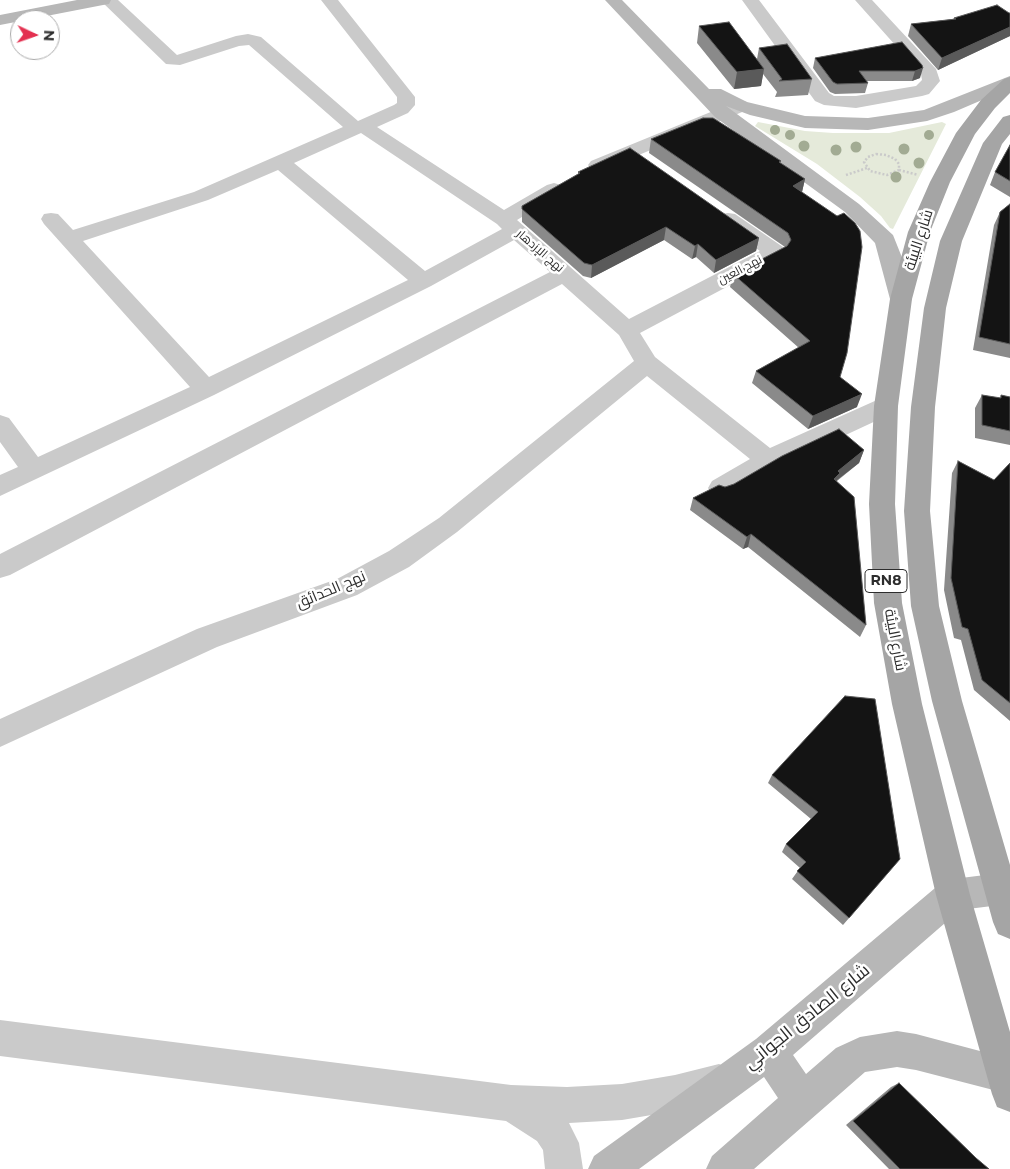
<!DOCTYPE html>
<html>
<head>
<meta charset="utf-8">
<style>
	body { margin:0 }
	#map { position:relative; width:1010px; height:1169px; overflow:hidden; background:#fff; font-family:Montserrat,sans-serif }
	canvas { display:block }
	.north { position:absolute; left:10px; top:10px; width:50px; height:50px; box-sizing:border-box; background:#fff; border:1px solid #ababab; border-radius:50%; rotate:93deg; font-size:14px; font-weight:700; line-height:20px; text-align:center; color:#2d2d2d }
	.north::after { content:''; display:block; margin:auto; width:18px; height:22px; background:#e33050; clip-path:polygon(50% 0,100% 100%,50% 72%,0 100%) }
</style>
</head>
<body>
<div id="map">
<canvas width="1010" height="1169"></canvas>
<div class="north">N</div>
</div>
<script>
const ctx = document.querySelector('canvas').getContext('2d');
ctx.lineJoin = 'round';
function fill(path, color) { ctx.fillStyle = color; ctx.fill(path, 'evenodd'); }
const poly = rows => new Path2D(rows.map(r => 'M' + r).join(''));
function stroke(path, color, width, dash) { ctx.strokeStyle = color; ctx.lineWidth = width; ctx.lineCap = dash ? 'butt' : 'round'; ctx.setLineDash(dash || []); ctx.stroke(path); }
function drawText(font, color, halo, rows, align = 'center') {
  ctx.font = font + ' Montserrat,Cairo,sans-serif'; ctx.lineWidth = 5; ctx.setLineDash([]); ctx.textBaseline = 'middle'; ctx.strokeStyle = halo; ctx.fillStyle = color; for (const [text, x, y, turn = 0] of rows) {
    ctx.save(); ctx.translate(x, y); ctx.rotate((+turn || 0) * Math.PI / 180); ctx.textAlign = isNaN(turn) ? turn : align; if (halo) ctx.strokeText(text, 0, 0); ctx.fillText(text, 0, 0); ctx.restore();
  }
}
fill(poly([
	[758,122,805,131,833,133,889,133,942,122,946,124,893,229,890,228,881,216,860,197,817,164,755,126]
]), '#e5eada');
stroke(poly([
	[876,154,886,155,895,159,899,164,899,170,887,175,870,171,864,162,868,157,876,154],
	[899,170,918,175],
	[846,175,867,168]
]), '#cacaca', 2.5, [2, 2]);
fill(poly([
	[100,0,118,0,177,55,236,36,248,34,261,37,358,121,394,105,397,103,397,97,321,0,338,0,415,97,415,105,408,113,377,127,504,210,547,185,554,183,561,185,564,189,561,193,517,220,629,319,760,251,721,224,718,219,721,214,728,213,735,214,783,247,786,252,783,257,640,333,655,357,770,448,877,400,886,397,895,400,898,406,895,412,777,467,730,495,721,498,712,495,708,488,712,481,750,459,647,376,457,532,409,567,357,595,217,647,0,747,0,719,197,629,337,579,389,551,439,518,634,361,619,335,562,284,10,575,0,578,0,554,550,272,514,240,431,286,214,395,0,496,0,475,18,467,0,442,0,415,9,418,38,457,190,387,44,224,41,219,44,214,51,213,58,214,73,230,194,192,343,127,249,45,239,46,180,65,166,64,100,0],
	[361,133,497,224,502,229,425,271,294,163,361,133],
	[278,170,408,280,209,377,83,241,208,200,278,170],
	[742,0,759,0,829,93,834,96,856,96,916,86,922,80,921,74,855,0,872,0,936,69,940,81,929,94,922,96,856,108,824,105,815,101,742,0],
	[740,100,747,102,749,106,747,110,605,169,598,171,591,169,588,165,591,161,740,100],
	[0,1020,511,1085,567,1087,622,1084,675,1075,719,1064,732,1069,737,1082,732,1095,719,1100,675,1111,622,1120,569,1123,579,1143,583,1169,545,1169,543,1150,537,1141,506,1121,0,1056,0,1020]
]), '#cacaca');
fill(poly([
	[77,0,111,0,109,4,103,5,0,25,0,15,77,0],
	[605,0,622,0,709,89,721,89,747,102,805,116,868,118,924,110,1010,76,1010,88,954,112,927,121,868,130,805,128,750,115,726,106,859,204,893,235,903,260,912,299,909,304,901,306,893,304,890,299,875,243,845,212,715,117,605,0],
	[1010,865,1010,901,1000,905,960,910,793,1055,806,1074,836,1048,860,1037,897,1031,916,1034,1010,1059,1010,1091,1005,1093,916,1070,897,1067,865,1072,754,1169,706,1169,712,1156,778,1098,764,1077,639,1169,588,1169,594,1156,756,1039,941,883,953,879,993,874,1010,865]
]), '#b7b7b7');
fill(poly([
	[1010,77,1010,93,995,108,975,134,950,182,930,232,912,299,898,406,895,504,902,603,922,704,970,895,1010,1032,1010,1112,997,1107,992,1094,936,895,892,704,874,603,869,504,874,406,890,299,908,232,930,182,956,133,981,100,1004,79,1010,77],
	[1010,115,1010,134,1002,144,962,241,946,308,935,407,930,511,939,606,962,701,1010,865,1010,939,998,934,993,922,932,701,911,606,904,511,911,407,924,308,940,241,983,143,1003,117,1010,115]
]), '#a5a5a5');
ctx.fillStyle = '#a2ab93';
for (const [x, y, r] of [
	[775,130,5],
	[790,135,5],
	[929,135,5],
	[804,146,5.5],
	[856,147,5.5],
	[904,149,5.5],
	[836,150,5.5],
	[919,163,5.5],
	[896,177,5.5]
]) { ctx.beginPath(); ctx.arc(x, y, r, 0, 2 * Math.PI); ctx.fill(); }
fill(poly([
	[1010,13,1010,36,938,70,908,36,911,24,953,19,954,18],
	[699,26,757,59,759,48,812,79,808,95,775,97,777,92,763,74,761,86,734,89,697,43],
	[902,42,920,78,912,81,867,81,868,83,865,93,835,94,830,92,813,68,815,58],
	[651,139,781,161,780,163,805,179,802,192,840,377,857,407,808,429,752,383,756,371,799,348,730,287,733,274,785,247,649,153],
	[1010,145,1010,197,990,185,995,172],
	[578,172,759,238,756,251,714,273,696,257,692,259,664,240,591,278,583,276,522,222,522,206,578,174],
	[1010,204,1010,358,973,350,994,225,1000,212],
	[982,395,1000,398,1001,395,1010,397,1010,445,975,438,975,408],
	[864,450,859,463,837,481,866,625,860,637,748,547,743,549,690,510,693,498,725,487],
	[958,461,994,480,1010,463,1010,721,974,690,961,640,954,638,944,590,952,473],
	[772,775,900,859,843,925,792,879,800,868,782,852,786,844,811,819,768,783],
	[899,1083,976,1158,989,1169,889,1169,846,1125,891,1087]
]), '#8a8a8a');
fill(poly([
	[1010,27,1010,36,938,70,942,58],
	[923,68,920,78,912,81,915,71],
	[764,69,761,86,734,89,737,72],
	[805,179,802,192,793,186],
	[666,227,664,240,591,278,592,265],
	[759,238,756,251,714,273,716,260],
	[698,244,696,257,692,259,695,246],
	[862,394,857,407,808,429,813,416],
	[864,450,859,463,837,480,835,486,829,491,838,471],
	[751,534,748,547,743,549,747,537]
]), '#5a5a5a');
const building = poly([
	[997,5,1009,13,1010,13,1010,27,942,58,911,24,956,19,954,18,997,5],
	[729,22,764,69,737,72,699,26,729,22],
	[902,42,922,65,923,68,915,71,859,71,868,83,837,84,833,82,815,58,902,42],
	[787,44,812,79,779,81,782,79,759,48,787,44],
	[703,118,713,118,781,161,779,162,805,179,793,186,837,216,844,213,855,223,860,231,862,247,847,353,840,377,862,394,813,416,756,371,810,341,733,274,787,246,791,240,788,233,651,139,703,118],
	[1010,145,1010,181,995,172,1010,145],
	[630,148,759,238,716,260,698,244,695,246,666,227,592,265,584,263,522,209,522,206,580,173,578,172,630,148],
	[1010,204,1010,344,979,337,1000,212,1010,204],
	[982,395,1001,398,1001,395,1010,397,1010,431,982,425,982,395],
	[839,429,864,450,838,471,840,473,834,479,854,497,866,625,751,534,747,537,693,498,719,485,725,487,734,484,782,456,839,429],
	[958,461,994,480,1010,463,1010,703,982,680,968,629,962,627,951,578,958,461],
	[845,696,875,699,900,859,849,918,797,871,806,862,786,844,818,812,772,775,845,696],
	[899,1083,976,1158,989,1169,900,1169,853,1121,899,1083]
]);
fill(building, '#141414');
stroke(building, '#5a5a5a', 1);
drawText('12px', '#2d2d2d', '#fff', [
	["نهج الإزدهار",540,251,41],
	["نهج العين",740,270,-28]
]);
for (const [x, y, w] of [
	[886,581,42]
]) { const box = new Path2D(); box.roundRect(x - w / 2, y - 11.5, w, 23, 4); ctx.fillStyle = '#fff'; ctx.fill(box); stroke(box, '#2d2d2d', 1); }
drawText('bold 14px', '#2d2d2d', null, [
	["RN8",886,581]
]);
drawText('15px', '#2d2d2d', '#fff', [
	["شارع البيئة",919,240,-72],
	["نهج الحدائق",331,590,-23],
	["شارع البيئة",895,640,79]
]);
drawText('18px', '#2d2d2d', '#fff', [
	["شارع الصادق الجواني",807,1017,-39]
]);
</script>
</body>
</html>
